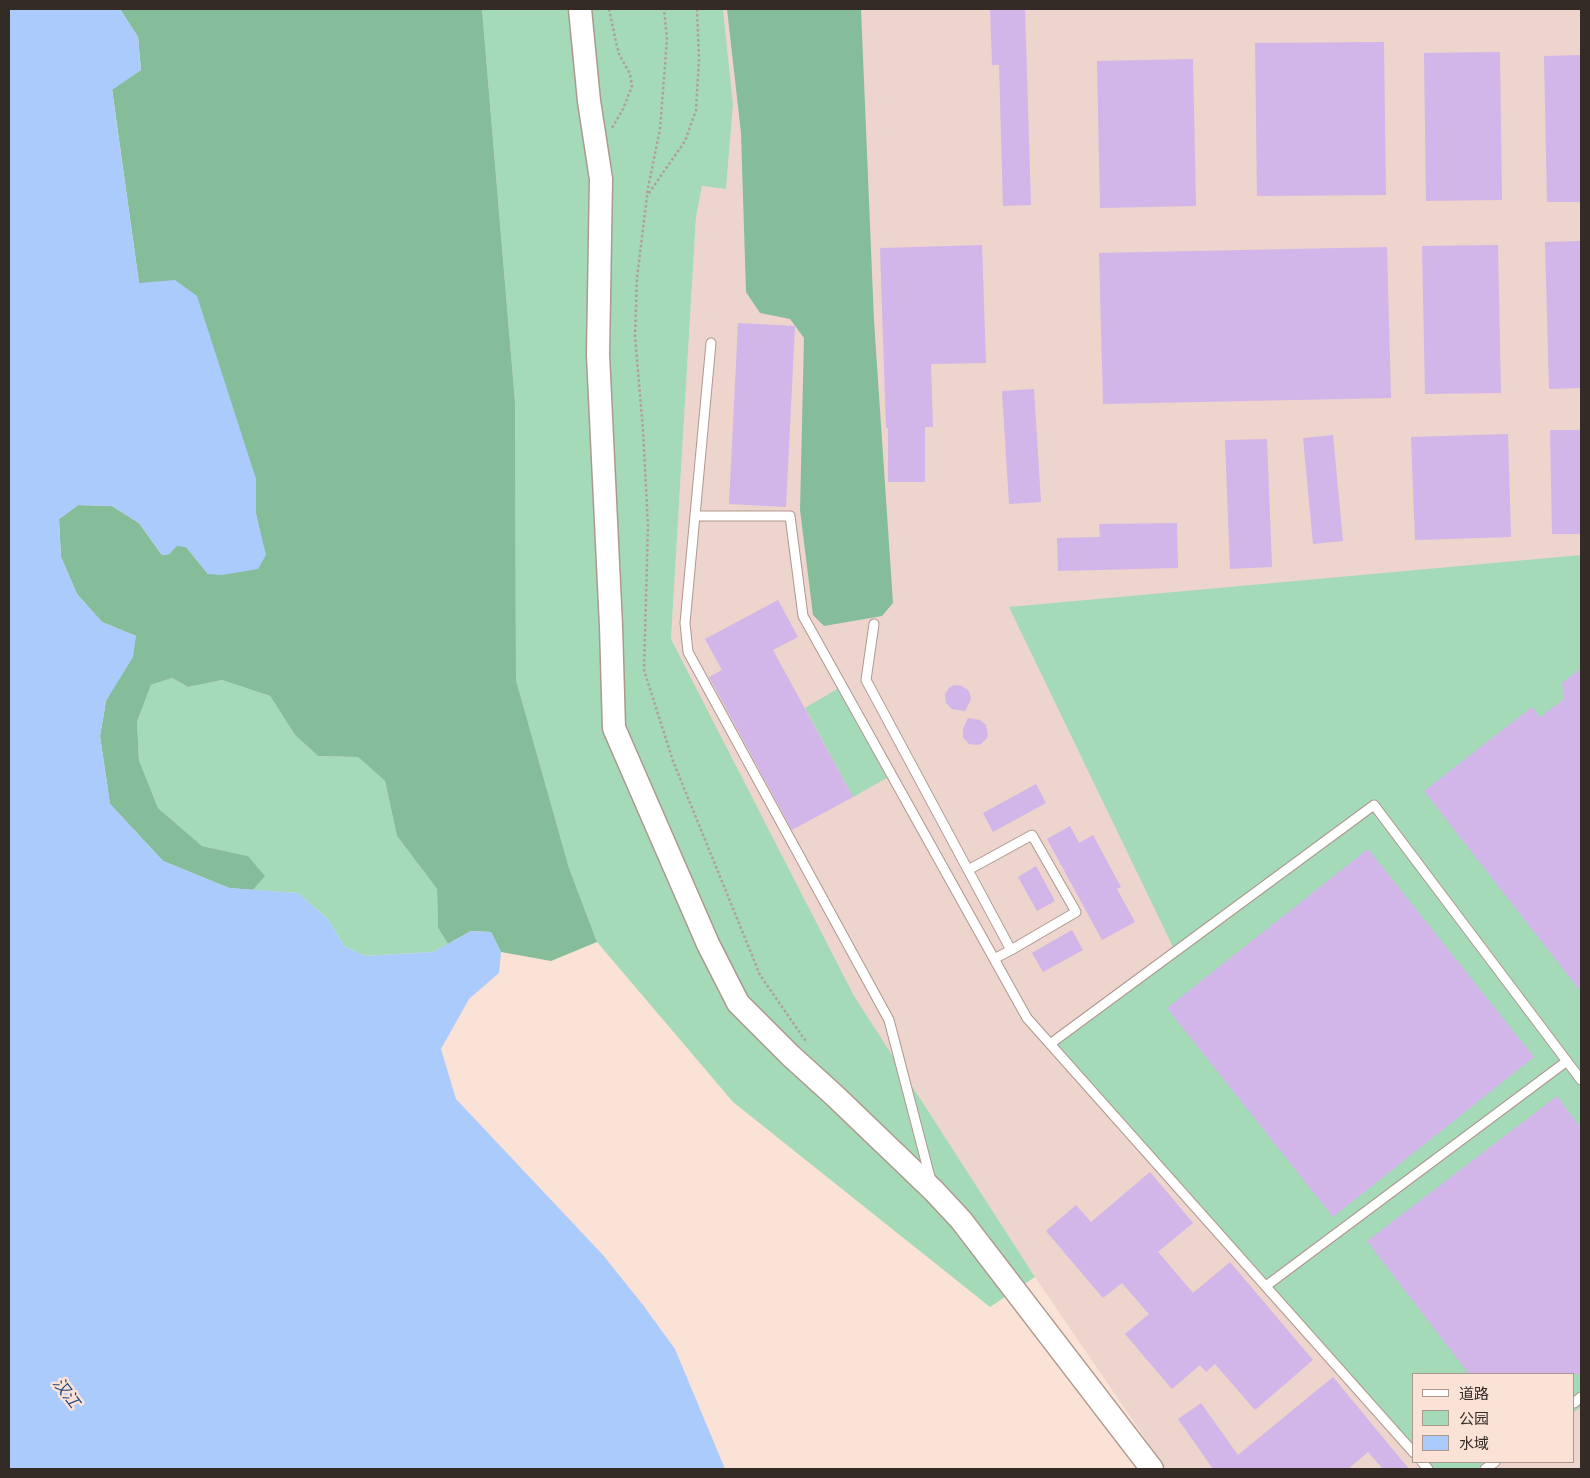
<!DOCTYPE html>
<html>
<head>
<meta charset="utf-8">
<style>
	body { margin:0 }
	#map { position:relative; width:1590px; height:1478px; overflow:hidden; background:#fae2d7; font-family:Quicksand,"Noto Sans SC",sans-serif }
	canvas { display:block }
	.frame { position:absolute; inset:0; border:10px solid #342b27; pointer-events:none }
	.legend { position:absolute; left:1412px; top:1373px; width:162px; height:90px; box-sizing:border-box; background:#fae2d7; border:1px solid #ab9991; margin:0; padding:6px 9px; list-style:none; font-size:15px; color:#342b27 }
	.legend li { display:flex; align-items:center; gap:10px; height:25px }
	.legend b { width:25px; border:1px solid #ab9991 }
</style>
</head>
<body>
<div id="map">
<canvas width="1590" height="1478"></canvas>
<div class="frame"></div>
<ul class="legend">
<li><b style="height:6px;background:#fff"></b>道路</li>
<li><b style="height:14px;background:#a4dab8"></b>公园</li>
<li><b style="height:14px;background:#accbfd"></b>水域</li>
</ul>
</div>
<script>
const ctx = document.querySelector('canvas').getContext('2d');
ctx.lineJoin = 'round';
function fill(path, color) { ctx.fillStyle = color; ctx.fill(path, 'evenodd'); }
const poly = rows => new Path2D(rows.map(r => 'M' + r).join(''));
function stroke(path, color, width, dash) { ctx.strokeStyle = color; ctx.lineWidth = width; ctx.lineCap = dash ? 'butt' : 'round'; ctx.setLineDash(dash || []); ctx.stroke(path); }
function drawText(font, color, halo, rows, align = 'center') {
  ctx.font = font + ' Quicksand,"Noto Sans SC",sans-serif'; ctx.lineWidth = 5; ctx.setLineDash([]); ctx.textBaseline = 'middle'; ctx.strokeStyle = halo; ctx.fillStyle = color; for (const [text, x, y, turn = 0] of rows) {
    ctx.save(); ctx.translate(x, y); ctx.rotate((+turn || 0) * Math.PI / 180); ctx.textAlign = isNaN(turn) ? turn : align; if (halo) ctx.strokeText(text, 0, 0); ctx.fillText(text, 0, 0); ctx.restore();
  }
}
fill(poly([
	[723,9,1581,9,1581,1469,1166,1469,1035,1277,854,997,671,639,696,217,702,186,726,189,733,104],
	[1414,1374,1574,1374,1574,1462,1414,1462]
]), '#edd4cd');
fill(poly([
	[482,9,723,9,733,104,726,189,702,186,696,217,671,639,854,996,1035,1277,990,1307,733,1102,597,942,569,868,516,680,515,402],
	[1581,555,1581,1407,1574,1412,1574,1374,1414,1374,1414,1453,1050,1044,1175,951,1009,607],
	[172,678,188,687,222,680,270,696,295,735,318,756,358,757,385,781,397,836,437,889,438,928,448,944,433,952,365,956,344,946,328,919,298,893,253,890,264,876,248,856,202,846,158,808,139,760,137,722,151,685],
	[842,686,892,775,853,797,805,708],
	[1422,1462,1500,1462,1489,1469,1428,1469]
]), '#a4dab8');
fill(poly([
	[120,9,482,9,515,402,516,680,569,868,597,942,551,961,501,952,491,932,471,931,448,944,438,928,437,889,397,836,385,781,358,757,318,756,295,735,270,696,222,680,188,687,172,678,151,685,137,722,139,760,158,808,202,846,248,856,265,876,253,890,229,888,163,861,110,804,100,736,106,701,136,636,102,622,77,594,61,557,59,519,78,505,112,506,139,523,162,555,169,554,177,545,186,547,208,574,265,555,256,514,256,479,139,283,112,89,141,70,138,37],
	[727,9,861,9,874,321,893,603,882,616,824,626,813,615,800,510,804,338,790,319,760,313,746,292,741,133]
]), '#85bd9a');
fill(poly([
	[9,9,120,9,138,37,141,70,112,90,139,283,175,280,197,296,256,479,256,514,266,555,258,569,222,575,208,574,186,547,177,546,169,554,162,555,139,523,112,506,78,505,59,519,61,557,77,594,102,622,136,636,133,657,106,701,100,736,110,804,163,861,229,888,298,893,328,919,344,946,365,956,433,952,471,931,491,932,501,952,499,973,469,999,441,1049,456,1099,603,1255,643,1305,675,1349,725,1469,9,1469]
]), '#accbfd');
fill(poly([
	[990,9,1025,9,1031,205,1003,206,999,65,992,65],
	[1384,42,1386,195,1257,196,1255,43],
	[1500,52,1502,200,1426,201,1424,53],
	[1581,55,1581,202,1547,202,1544,56],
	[1193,59,1196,206,1100,208,1097,61],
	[1581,241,1581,388,1549,389,1545,242],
	[982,245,986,363,931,364,933,427,925,427,925,482,888,482,888,428,886,428,880,248],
	[1498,245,1501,393,1425,394,1422,246],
	[1387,247,1391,398,1103,404,1099,253],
	[738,323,795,326,786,507,729,504],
	[1034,389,1041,502,1009,504,1002,391],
	[1550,430,1581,430,1581,534,1552,534],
	[1508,434,1511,537,1415,540,1411,437],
	[1333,435,1343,541,1313,544,1303,438],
	[1267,439,1272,567,1230,569,1225,440],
	[1177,523,1178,568,1058,571,1057,538,1100,537,1099,524],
	[778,600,798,637,773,650,853,797,792,830,709,677,722,670,705,639],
	[1581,668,1581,992,1424,791,1532,707,1540,717,1564,699,1562,683],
	[954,685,962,686,969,691,971,699,965,711,952,709,946,703,945,694,950,687],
	[968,718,980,720,986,725,988,734,987,738,981,744,977,745,969,744,963,737,963,729],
	[1036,784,1046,803,993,832,983,813],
	[1070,826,1079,843,1093,835,1121,887,1117,889,1135,922,1102,940,1047,839],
	[1368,849,1534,1057,1333,1217,1167,1008],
	[1036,866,1055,901,1037,911,1018,877],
	[1072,930,1083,950,1043,972,1032,953],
	[1557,1096,1581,1128,1581,1374,1469,1374,1367,1241],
	[1150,1172,1193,1223,1158,1252,1193,1293,1230,1262,1313,1360,1255,1410,1215,1364,1206,1372,1200,1365,1172,1389,1125,1334,1149,1314,1122,1283,1103,1298,1046,1231,1076,1205,1091,1222],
	[1333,1377,1409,1469,1383,1469,1368,1452,1348,1469,1213,1469,1178,1419,1201,1403,1238,1455]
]), '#d2b5e9');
const service = poly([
	[711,343,685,623,688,652,889,1020,931,1181],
	[695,516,790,516,803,616,1027,1018,1414,1453],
	[874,624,866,680,1011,950,994,959],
	[968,870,1032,835,1076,912,1011,950],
	[1050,1044,1374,805,1581,1080],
	[1266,1286,1567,1061],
	[1574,1403,1581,1397],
	[1422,1462,1428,1469],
	[1485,1469,1495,1462]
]);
const tertiary = poly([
	[580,9,589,101,601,179,598,355,611,626,614,728,708,944,738,1003,791,1056,835,1096,934,1191,961,1220,1152,1469]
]);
stroke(service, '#ae988d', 11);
stroke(tertiary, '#ae988d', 25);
stroke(poly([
	[609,9,616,42,619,54,630,74,632,86,623,109,612,128],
	[697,9,699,59,696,110,685,141,647,196,637,278,635,336,643,430,648,526,644,670,673,761,760,975,807,1043],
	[647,193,660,129,667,39,664,9]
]), '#b19f96', 2.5, [2.5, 2.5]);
stroke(service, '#fff', 9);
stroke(tertiary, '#fff', 22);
drawText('italic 16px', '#20437e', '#fae2d7', [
	["汉江",66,1393,53]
]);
</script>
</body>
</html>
